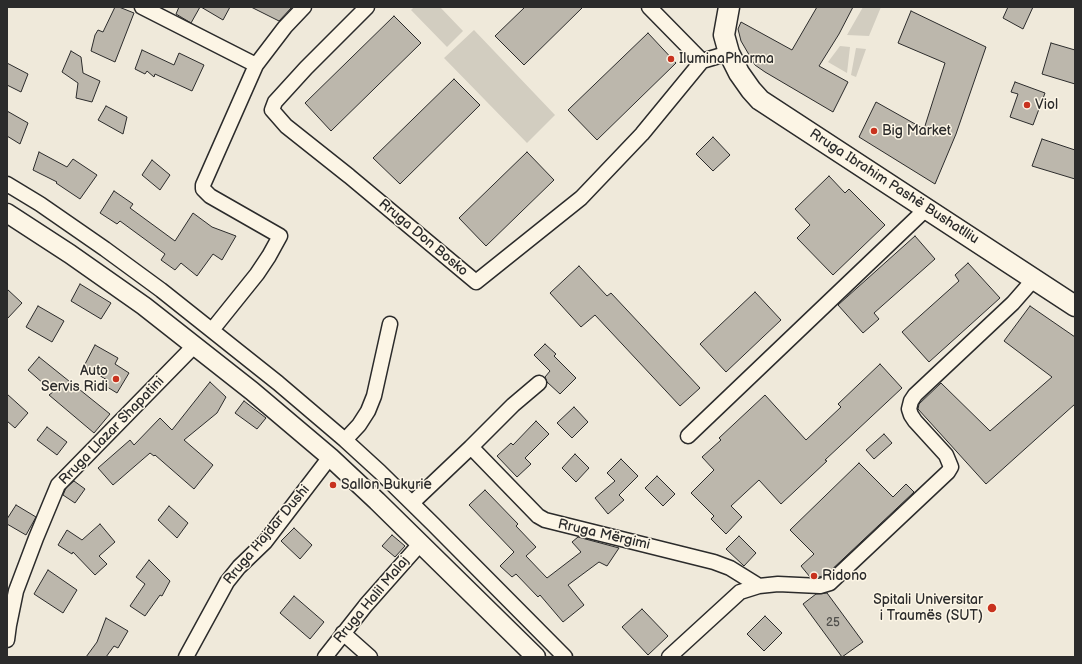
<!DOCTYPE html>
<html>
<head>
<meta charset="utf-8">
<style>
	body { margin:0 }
	#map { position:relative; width:1082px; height:664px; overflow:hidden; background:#efe9da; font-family:"Balsamiq Sans",sans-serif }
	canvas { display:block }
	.frame { position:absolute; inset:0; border:8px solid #2b2b2b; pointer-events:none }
</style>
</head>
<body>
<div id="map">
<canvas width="1082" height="664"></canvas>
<div class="frame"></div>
</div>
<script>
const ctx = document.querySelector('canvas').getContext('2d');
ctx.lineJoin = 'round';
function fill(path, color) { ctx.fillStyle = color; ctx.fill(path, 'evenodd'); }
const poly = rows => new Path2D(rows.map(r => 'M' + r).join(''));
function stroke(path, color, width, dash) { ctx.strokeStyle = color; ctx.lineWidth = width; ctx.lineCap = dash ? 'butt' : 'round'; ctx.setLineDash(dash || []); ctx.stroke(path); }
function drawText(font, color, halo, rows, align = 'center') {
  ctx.font = font + ' "Balsamiq Sans",sans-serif'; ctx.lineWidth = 3; ctx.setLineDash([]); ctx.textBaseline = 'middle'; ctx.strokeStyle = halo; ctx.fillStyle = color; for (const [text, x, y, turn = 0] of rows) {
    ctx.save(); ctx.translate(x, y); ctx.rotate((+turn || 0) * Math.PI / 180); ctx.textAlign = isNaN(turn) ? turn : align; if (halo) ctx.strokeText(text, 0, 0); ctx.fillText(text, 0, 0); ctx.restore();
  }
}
fill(poly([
	[414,7,440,7,463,31,447,47,411,10],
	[863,7,881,7,869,36,847,35],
	[474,30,555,115,527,143,444,58],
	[840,46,850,47,847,73,828,62],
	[856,48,866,49,856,77,851,75]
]), '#d2cdc0');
const building = poly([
	[115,7,119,7,134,13,115,62,91,51,95,35,98,30,103,32,115,7],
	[179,7,200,7,191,23,176,14,179,7],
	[201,7,230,7,223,20,201,7],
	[251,7,292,7,279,21,251,7],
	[525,7,583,7,524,65,495,36,525,7],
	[817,7,853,7,839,34,819,66,848,82,833,112,765,72,755,65,741,41,738,29,741,22,792,50,817,7],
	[1008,7,1033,7,1023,29,1003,18,1008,7],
	[911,11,986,47,956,134,935,184,859,137,876,102,924,129,945,63,898,43,911,11],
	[394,16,421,43,331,131,305,103,394,16],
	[648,33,676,63,597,140,568,110,648,33],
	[1051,43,1075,50,1075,84,1042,74,1051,43],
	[142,50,174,65,179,53,204,65,192,91,155,74,154,77,147,71,145,74,135,69,142,50],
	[71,51,81,57,83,73,100,81,92,102,76,98,78,83,62,72,71,51],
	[7,63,28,74,21,92,7,85,7,63],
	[454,79,480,105,400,184,373,158,454,79],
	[1015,82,1045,93,1033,125,1010,117,1018,94,1011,92,1015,82],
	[106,106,127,117,123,134,98,120,106,106],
	[7,111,28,123,20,144,7,136,7,111],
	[713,137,730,155,713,171,696,154,713,137],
	[1042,139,1075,150,1075,179,1032,166,1042,139],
	[39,152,67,167,73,159,97,175,80,199,56,183,57,182,33,170,39,152],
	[527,152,554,180,486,246,459,218,527,152],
	[152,160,170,175,160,190,142,175,152,160],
	[829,176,845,193,849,189,885,225,833,275,797,238,810,225,795,209,829,176],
	[114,191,133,204,130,208,175,241,193,213,212,227,236,236,222,260,213,254,197,276,181,263,175,270,161,260,165,254,120,221,117,224,100,213,114,191],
	[915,236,935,259,874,313,879,319,863,333,838,305,915,236],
	[968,263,1000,298,929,362,902,332,959,281,955,275,968,263],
	[579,266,607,296,611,293,700,388,680,406,595,315,581,327,550,293,579,266],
	[80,284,111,303,101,319,71,301,80,284],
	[7,289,22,303,7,319,7,289],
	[755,292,781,320,726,372,700,344,755,292],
	[38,306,64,321,52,342,26,327,38,306],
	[1030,306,1075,337,1075,404,986,484,918,409,919,404,941,383,990,431,1052,377,1004,341,1030,306],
	[545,344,556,354,554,356,576,378,560,394,547,382,545,377,550,371,534,355,545,344],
	[95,345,118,358,115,364,129,373,117,393,104,385,107,380,84,366,95,345],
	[39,357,110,414,94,433,49,395,53,392,28,370,39,357],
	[880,364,902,388,825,460,827,461,781,504,759,480,731,506,742,517,726,534,711,519,714,516,691,493,714,470,702,457,721,440,719,438,765,395,806,440,841,407,838,404,880,364],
	[210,382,226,397,217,413,184,440,213,465,194,489,155,455,154,456,150,453,113,485,98,468,130,440,134,445,160,418,172,430,210,382],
	[7,394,28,413,15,428,7,421,7,394],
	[244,401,266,418,257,429,235,413,244,401],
	[574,407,588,422,572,438,557,423,574,407],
	[536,421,549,434,525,458,531,464,517,477,497,456,511,443,513,445,536,421],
	[47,427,67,442,57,455,37,440,47,427],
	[884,434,892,443,874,459,866,450,884,434],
	[575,454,589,468,576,482,562,468,575,454],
	[621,459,638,476,619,495,624,500,608,514,595,498,615,481,607,473,621,459],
	[859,463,893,497,906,484,914,492,826,575,819,577,810,577,801,566,814,554,790,530,859,463],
	[657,476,675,494,663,506,645,488,657,476],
	[74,481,85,489,75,503,63,495,66,488,74,481],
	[485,490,518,524,516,526,536,547,526,556,547,578,581,552,572,542,578,537,619,548,607,566,599,562,568,585,584,605,563,622,540,595,538,597,516,574,512,577,500,566,514,552,469,505,485,490],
	[16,505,36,517,26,535,7,524,7,519,16,505],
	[169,506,188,523,177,538,158,520,169,506],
	[100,524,115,542,99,556,107,564,95,575,73,552,72,554,58,545,67,530,82,540,100,524],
	[294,528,312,545,300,559,281,541,294,528],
	[392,535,405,546,395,557,382,546,392,535],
	[739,536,756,553,744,566,726,549,739,536],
	[149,560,170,581,162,596,160,595,145,616,130,606,145,584,136,577,149,560],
	[48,570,77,590,63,613,34,594,48,570],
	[827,593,863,642,842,657,803,604,816,594,827,593],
	[294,596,324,622,310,639,280,613,294,596],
	[642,609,668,636,648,655,622,627,642,609],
	[765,616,782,633,764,651,747,634,765,616],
	[106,618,128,631,118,648,114,646,106,657,86,657,97,642,106,618]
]);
fill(building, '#bcb7ac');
stroke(building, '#2b2b2b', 1);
const minor = poly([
	[142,7,256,65],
	[367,7,306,68,275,102,272,110,286,126,349,176,476,282,581,198,642,134,702,61,649,7],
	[702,61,729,53],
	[7,184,40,204,105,249,161,290,278,383,345,440,380,472,433,524,565,657],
	[212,330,257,274,269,256,280,236,210,196,203,189,203,185,256,65,285,27,304,7],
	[688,436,926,209],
	[345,440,359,425,368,411,374,396,390,324],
	[471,447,513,405,539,383],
	[412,503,471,447,538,516,545,520,714,562,730,568,759,586],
	[343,633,370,657],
	[7,640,9,625,16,591,36,538,58,485,195,345],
	[186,657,227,582,239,567,265,542,330,457],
	[325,657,366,605,420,544],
	[669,657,740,592,759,586,778,584,820,586,830,583,948,472,951,467,946,455,915,421,911,415,909,409,911,401,915,395,1013,303,1034,279]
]);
const tertiary = poly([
	[7,213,70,254,144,306,252,391,330,457,377,501,536,657]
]);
const secondary = poly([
	[729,7,724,35,729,53,739,73,751,90,760,100,1075,306]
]);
stroke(minor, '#2b2b2b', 17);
stroke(tertiary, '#2b2b2b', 21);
stroke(secondary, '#2b2b2b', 23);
stroke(minor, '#fcf5e5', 14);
stroke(tertiary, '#fcf5e5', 18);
stroke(secondary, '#fcf5e5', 20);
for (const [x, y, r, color] of [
	[671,59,4,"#c8321e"],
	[1027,105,4,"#c8321e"],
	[874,131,4,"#c8321e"],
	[116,379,4,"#c8321e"],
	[333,485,4,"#c8321e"],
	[814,576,4,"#c8321e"],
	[992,608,5,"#c8321e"]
]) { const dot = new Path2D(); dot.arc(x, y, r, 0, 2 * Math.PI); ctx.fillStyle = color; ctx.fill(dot); stroke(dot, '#fcf5e5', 1.5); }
drawText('12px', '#4f4e4b', null, [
	["25",833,623]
]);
drawText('14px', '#2b2b2b', '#fcf5e5', [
	["IluminaPharma",679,59],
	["Viol",1035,105],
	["Big Market",882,131],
	["Auto",108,371,"right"],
	["Servis Ridi",108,387,"right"],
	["Sallon Bukurie",341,485],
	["Ridono",822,576],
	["Spitali Universitar",983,600,"right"],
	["i Traumës (SUT)",983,616,"right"]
], 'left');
drawText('14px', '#2b2b2b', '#fcf5e5', [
	["Rruga Ibrahim Pashë Bushatlliu",894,187,33],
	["Rruga Don Bosko",423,238,40],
	["Rruga Llazar Shapatini",112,431,-46],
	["Rruga Hajdar Dushi",267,535,-50],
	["Rruga Mërgimi",604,535,13],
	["Rruga Halil Malaj",372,600,-50]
]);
</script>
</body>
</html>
